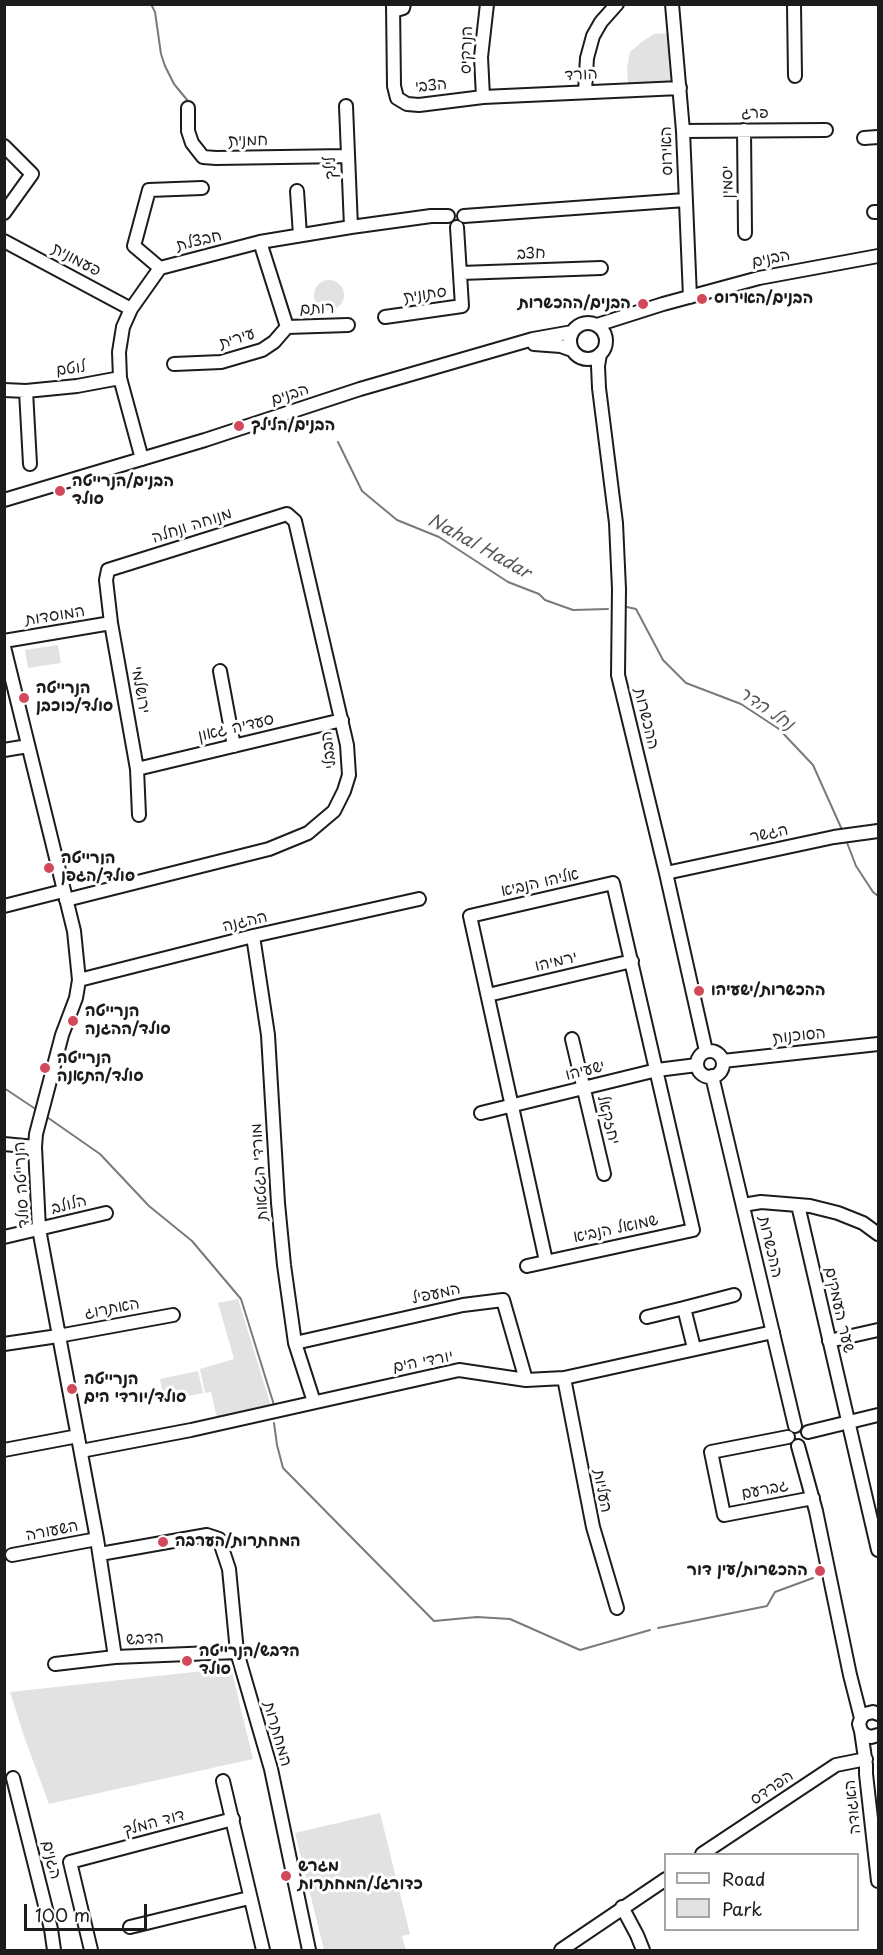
<!DOCTYPE html>
<html>
<head>
<meta charset="utf-8">
<style>
	body { margin:0 }
	#map { position:relative; width:883px; height:1955px; overflow:hidden; background:#fff; font-family:"Playpen Sans",sans-serif }
	canvas { display:block }
	.frame { position:absolute; inset:0; border:6px solid #1c1c1c; pointer-events:none }
	.legend { position:absolute; left:664px; top:1853px; width:195px; height:78px; box-sizing:border-box; background:#fff; border:2px solid #a4a4a4; margin:0; padding:8px 10px; list-style:none; font-size:18px; color:#1c1c1c }
	.legend li { display:flex; align-items:center; gap:12px; height:30px }
	.legend b { width:30px; border:2px solid #a4a4a4 }
	.scale { position:absolute; left:24px; top:1904px; width:123px; height:27px; box-sizing:border-box; border:3px solid #1c1c1c; border-top:0; padding-left:8px; font-size:18px; line-height:21px; white-space:nowrap; color:#1c1c1c; -webkit-text-stroke:4px #fff; paint-order:stroke }
</style>
</head>
<body>
<div id="map">
<canvas width="883" height="1955"></canvas>
<div class="frame"></div>
<ul class="legend">
<li><b style="height:8px;background:#fff"></b>Road</li>
<li><b style="height:16px;background:#e2e2e2"></b>Park</li>
</ul>
<div class="scale">100 m</div>
</div>
<script>
const ctx = document.querySelector('canvas').getContext('2d');
ctx.lineJoin = 'round';
function fill(path, color) { ctx.fillStyle = color; ctx.fill(path, 'evenodd'); }
const poly = rows => new Path2D(rows.map(r => 'M' + r).join(''));
function stroke(path, color, width, dash) { ctx.strokeStyle = color; ctx.lineWidth = width; ctx.lineCap = dash ? 'butt' : 'round'; ctx.setLineDash(dash || []); ctx.stroke(path); }
function drawText(font, color, halo, rows, align = 'center') {
  ctx.font = font + ' "Playpen Sans","Playpen Sans Hebrew",sans-serif'; ctx.lineWidth = 6; ctx.setLineDash([]); ctx.textBaseline = 'middle'; ctx.strokeStyle = halo; ctx.fillStyle = color; for (const [text, x, y, turn = 0] of rows) {
    ctx.save(); ctx.translate(x, y); ctx.rotate((+turn || 0) * Math.PI / 180); ctx.textAlign = isNaN(turn) ? turn : align; if (halo) ctx.strokeText(text, 0, 0); ctx.fillText(text, 0, 0); ctx.restore();
  }
}
fill(poly([
	[670,33,673,82,628,84,627,68,630,52,643,41,654,34],
	'314 295a15 15 0 1 1 30 0a15 15 0 1 1-30 0Z',
	[58,645,61,663,28,668,25,650],
	[238,1299,271,1406,217,1418,211,1392,205,1393,200,1369,234,1359,218,1303],
	[198,1371,203,1393,164,1401,160,1379],
	[231,1668,253,1759,49,1804,25,1739,10,1692],
	[380,1813,410,1934,402,1936,406,1950,324,1950,295,1833]
]), '#e2e2e2');
stroke(poly([
	[151,4,155,12,161,54,165,66,174,84,188,101],
	[338,442,362,491,397,520,439,537,508,582,539,594,545,600,573,610,608,609],
	[627,607,636,609,663,660,686,683,741,704,779,729,813,765,843,832],
	[846,840,856,866,873,892,878,896],
	[4,1088,37,1110],
	[44,1115,100,1154,149,1206,192,1241,241,1299,274,1405],
	[274,1423,277,1445,283,1468,434,1621,477,1617,510,1619,580,1650,650,1630],
	[658,1628,767,1606,775,1592,813,1578]
]), '#7a7a7a', 2);
const minor = poly([
	[393,4,394,86,397,98,407,104,419,105,483,97,680,88],
	[672,4,683,131,690,297],
	[794,4,795,76],
	[393,11,403,8,404,4],
	[585,91,587,58,593,36,601,22,617,4],
	[483,97,481,57,487,4],
	[346,106,351,227],
	[188,108,188,131,192,143,203,157,216,158,347,156],
	[744,130,745,233],
	[683,131,826,130],
	[864,138,878,137],
	[4,146,32,174,4,213],
	[297,191,300,235],
	[874,212,878,212],
	[464,216,685,200],
	[4,241,131,309],
	[160,268,134,246,149,190,202,188],
	[461,273,601,268],
	[385,317,462,306,457,227],
	'570 341a18 18 0 1 1 36 0a18 18 0 1 1-36 0Z',
	[597,325,663,304,759,278,878,256],
	[287,327,348,325],
	[534,344,561,346,572,350],
	[600,354,598,366,599,388,616,523,619,589,618,675,666,873,706,1051],
	[174,364,221,362,262,350,274,342,287,327,260,242],
	[4,390,26,391,77,386,120,378],
	[26,391,30,464],
	[142,459,120,378,119,352,123,327,131,309,160,268,260,242,351,227,431,216,448,216],
	[4,500,205,440,360,389,533,339,572,332],
	[4,641,111,623],
	[4,647,74,931,79,980,76,998,62,1035,36,1134,35,1147,39,1229,97,1539,115,1657],
	[220,671,234,746],
	[4,750,28,746],
	[137,769,342,720],
	[666,873,834,837,878,831],
	[66,900,269,849,308,833,334,811,344,791,349,775,347,745,295,521,287,514,108,570,106,580,111,623,137,769,139,815],
	[4,906,63,891],
	[253,936,268,1035,278,1203,284,1265,295,1343,314,1402],
	[79,980,253,936,419,899],
	[488,995,632,961],
	[572,1039,604,1174],
	'697 1064a13 13 0 1 1 26 0a13 13 0 1 1-26 0Z',
	[723,1061,878,1044],
	[712,1076,795,1426],
	[481,1113,657,1070,697,1065],
	[4,1144,35,1147],
	[743,1205,761,1202,810,1206,838,1213,863,1223,878,1234],
	[798,1205,878,1550],
	[4,1237,106,1213],
	[527,1266,693,1230,613,883,470,916,546,1261],
	[647,1317,684,1308],
	[829,1341,878,1330],
	[295,1343,463,1305,503,1300,526,1380],
	[4,1344,58,1336,173,1315],
	[694,1348,684,1308,734,1295],
	[564,1378,593,1527,617,1608],
	[808,1432,878,1415],
	[788,1437,711,1452,724,1515,813,1498],
	[798,1446,816,1511,850,1675,861,1718],
	[4,1450,78,1436],
	[81,1451,191,1430,459,1370,526,1380,564,1378,773,1332],
	[100,1554,207,1535,219,1539,229,1569,237,1652,271,1769,309,1950],
	[12,1555,97,1539],
	[55,1664,115,1657,237,1652],
	[878,1714,873,1712,865,1714,861,1718,859,1724,861,1731,865,1735,871,1737,878,1735],
	[861,1731,866,1765,866,1774,878,1881],
	[13,1778,51,1929,54,1950],
	[223,1781,263,1950],
	[702,1854,836,1765,866,1759],
	[622,1907,637,1935,643,1950],
	[130,1927,249,1898],
	[91,1950,70,1862,233,1819],
	[561,1950,666,1879]
]);
stroke(minor, '#1c1c1c', 16);
stroke(minor, '#fff', 12);
for (const [x, y, r, color] of [
	[702,299,6,"#d1495b"],
	[643,304,6,"#d1495b"],
	[239,426,6,"#d1495b"],
	[60,491,6,"#d1495b"],
	[24,698,6,"#d1495b"],
	[49,868,6,"#d1495b"],
	[699,991,6,"#d1495b"],
	[73,1021,6,"#d1495b"],
	[45,1068,6,"#d1495b"],
	[72,1389,6,"#d1495b"],
	[163,1542,6,"#d1495b"],
	[820,1571,6,"#d1495b"],
	[187,1661,6,"#d1495b"],
	[286,1876,6,"#d1495b"]
]) { const dot = new Path2D(); dot.arc(x, y, r, 0, 2 * Math.PI); ctx.fillStyle = color; ctx.fill(dot); stroke(dot, '#fff', 2); }
drawText('16px', '#1c1c1c', '#fff', [
	["הנרקיס",467,50,-88],
	["הורד",581,75,-3],
	["הצבי",431,86,-5],
	["פרג",755,114],
	["חמנית",248,141,-1],
	["האירוס",667,151,-92],
	["לילך",331,168,-93],
	["יסמין",728,182,-91],
	["חבצלת",199,241,-14],
	["חצב",531,254,-2],
	["הבנים",771,259,-12],
	["פעמונית",76,260,28],
	["סתונית",425,295,-8],
	["רותם",317,309,-2],
	["עירית",237,339,-18],
	["לוטם",71,369,-8],
	["הבנים",290,395,-18],
	["מנוחה ונחלה",192,526,-18],
	["המוסדות",55,616,-9],
	["ירושלמי",140,690,80],
	["ההכשרות",646,719,76],
	["סעדיה גאון",236,728,-13],
	["הבבלי",329,750,-97],
	["הגשר",769,834,-12],
	["אליהו הנביא",540,883,-13],
	["ההגנה",245,922,-13],
	["ירמיהו",556,962,-13],
	["הסוכנות",799,1036,-6],
	["ישעיהו",585,1071,-14],
	["יחזקאל",608,1120,76],
	["מורדי הגטאות",260,1172,-94],
	["הנרייטה סולד",22,1185,-93],
	["הלולב",69,1205,-14],
	["שמואל הנביא",616,1229,-12],
	["ההכשרות",770,1247,77],
	["המעפיל",436,1294,-12],
	["האתרוג",112,1309,-11],
	["שער העמקים",839,1310,77],
	["יורדי הים",423,1362,-11],
	["גברעם",765,1490,-11],
	["העליות",602,1491,79],
	["השעורה",52,1531,-11],
	["הדבש",145,1639,-3],
	["המחתרות",277,1734,74],
	["הפרדס",772,1788,-34],
	["האגודה",853,1807,-96],
	["דוד המלך",154,1823,-15],
	["הגנים",51,1860,76]
]);
drawText('bold 16px', '#1c1c1c', '#fff', [
	["הבנים/האירוס",714,299],
	["הבנים/ההכשרות",631,304,"right"],
	["הבנים/הלילך",251,426],
	["הבנים/הנרייטה",72,482],
	["סולד",72,500],
	["הנרייטה",36,689],
	["סולד/כוכבן",36,707],
	["הנרייטה",61,859],
	["סולד/הגפן",61,877],
	["ההכשרות/ישעיהו",711,991],
	["הנרייטה",85,1012],
	["סולד/ההגנה",85,1030],
	["הנרייטה",57,1059],
	["סולד/התאנה",57,1077],
	["הנרייטה",84,1380],
	["סולד/יורדי הים",84,1398],
	["המחתרות/הערבה",175,1542],
	["ההכשרות/עין דור",808,1571,"right"],
	["הדבש/הנרייטה",199,1652],
	["סולד",199,1670],
	["מגרש",298,1867],
	["כדורגל/המחתרות",298,1885]
], 'left');
drawText('italic 18px', '#5a5a5a', '#fff', [
	["Nahal Hadar",479,547,29],
	["נחל הדר",766,709,34]
]);
</script>
</body>
</html>
